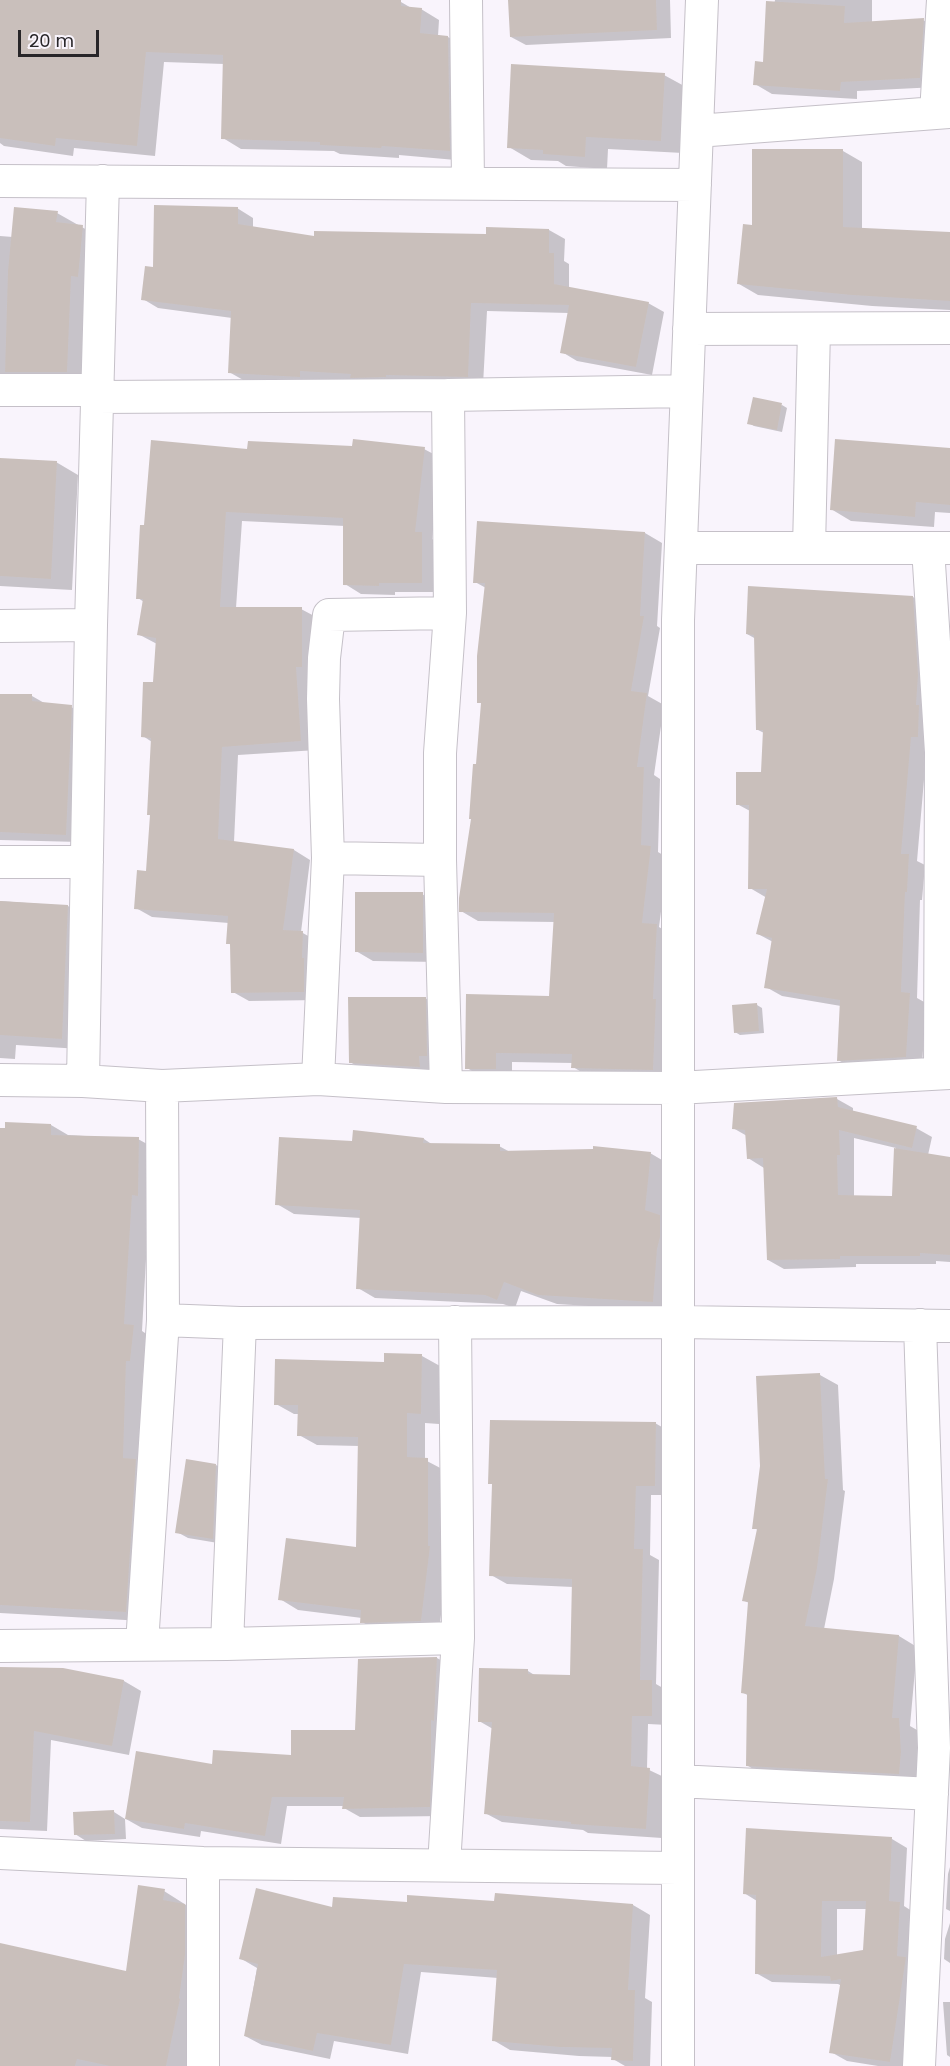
<!DOCTYPE html>
<html>
<head>
<meta charset="utf-8">
<style>
	body { margin:0 }
	#map { position:relative; width:950px; height:2066px; overflow:hidden; background:#f9f4fc; font-family:Poppins,sans-serif }
	canvas { display:block }
	.scale { position:absolute; left:18px; top:30px; width:81px; height:27px; box-sizing:border-box; border:3px solid #282629; border-top:0; padding-left:8px; font-size:18px; line-height:21px; white-space:nowrap; color:#282629; -webkit-text-stroke:4px #f9f4fc; paint-order:stroke }
</style>
</head>
<body>
<div id="map">
<canvas width="950" height="2066"></canvas>
<div class="scale">20 m</div>
</div>
<script>
const ctx = document.querySelector('canvas').getContext('2d');
ctx.lineJoin = 'round';
function fill(path, color) { ctx.fillStyle = color; ctx.fill(path, 'evenodd'); }
const poly = rows => new Path2D(rows.map(r => 'M' + r).join(''));
function stroke(path, color, width, dash) { ctx.strokeStyle = color; ctx.lineWidth = width; ctx.lineCap = dash ? 'butt' : 'round'; ctx.setLineDash(dash || []); ctx.stroke(path); }
fill(poly([
	[0,0,379,0,401,2,413,9,421,9,439,20,438,36,448,37,466,48,467,161,399,155,399,158,340,154,334,151,241,149,223,138,224,64,164,62,155,156,74,148,73,156,4,146,0,143],
	[509,0,670,0,671,38,526,45,511,37],
	[775,0,872,0,872,23,923,20,940,30,937,87,857,91,857,99,772,94,755,84,764,63],
	[664,75,686,87,683,153,608,149,607,169,566,166,558,161,531,160,509,147],
	[843,151,862,162,862,229,950,234,950,310,872,306,758,295,739,284,753,226],
	[237,208,253,218,253,228,316,238,488,236,488,228,549,230,565,239,564,261,569,264,569,288,648,303,664,312,652,375,577,361,562,352,569,313,487,311,483,385,315,380,315,385,245,381,229,372,232,318,158,308,143,299,154,268],
	[57,213,103,239,88,383,0,385,0,236,13,237],
	[782,405,787,408,782,432,754,426,749,423],
	[424,449,441,458,432,539,438,543,438,592,395,592,395,595,361,594,345,584,345,526,242,521,236,608,301,609,318,618,317,750,238,755,234,842,294,850,310,860,301,932,319,942,320,1000,249,1001,233,992,231,945,228,943,229,923,152,917,136,908,148,873,151,816,148,814,152,742,143,736,154,684,157,644,138,634,144,602,138,598,146,526,249,451],
	[950,449,950,513,935,512,934,527,851,521,831,509],
	[0,459,56,462,78,475,72,590,0,586],
	[479,523,645,533,662,543,657,626,660,628,648,696,664,705,654,775,660,779,658,852,668,858,659,927,674,936,670,1079,590,1077,573,1067,573,1063,512,1062,512,1078,484,1078,467,1068,550,998,555,922,478,921,461,911,478,766,482,704,486,588,475,582],
	[913,597,928,607,927,745,917,861,925,865,922,900,920,900,917,998,926,1003,922,1066,854,1069,838,1060,841,1006,782,996,766,987,773,942,758,934,767,898,750,888,750,811,737,804,762,774,764,733,758,730,756,639,747,634],
	[0,696,32,696,46,704,71,707,86,715,80,842,0,840],
	[422,894,439,904,439,962,373,961,356,951],
	[0,901,68,906,86,917,80,1049,16,1045,15,1059,0,1058],
	[425,998,442,1008,436,1076,367,1072,350,1062],
	[757,1005,762,1008,764,1033,740,1035,735,1032],
	[837,1099,853,1108,853,1112,916,1128,932,1137,928,1155,950,1158,950,1262,936,1261,936,1264,856,1264,856,1267,784,1269,768,1260,764,1168,748,1158,747,1136,733,1128],
	[854,1138,896,1148,893,1197,854,1197],
	[51,1125,68,1135,138,1139,156,1149,149,1205,142,1331,151,1337,147,1370,143,1370,140,1463,143,1621,0,1613,0,1129],
	[424,1139,433,1145,499,1146,510,1152,650,1153,667,1163,661,1217,677,1226,670,1311,557,1304,521,1291,515,1308,503,1304,375,1298,358,1288,361,1218,294,1214,277,1204,353,1143],
	[422,1356,440,1366,439,1424,425,1423,425,1460,446,1471,448,1558,439,1631,380,1632,362,1622,362,1618,298,1610,280,1599,358,1549,359,1446,317,1445,299,1435,299,1414,294,1414,276,1404,386,1363],
	[820,1375,838,1385,843,1490,845,1491,834,1579,824,1629,899,1636,917,1647,910,1726,917,1730,919,1763,917,1784,766,1776,748,1766,749,1696,742,1692,749,1603,743,1600,758,1530,754,1528,761,1466,757,1377],
	[655,1423,672,1433,671,1495,651,1495,650,1555,659,1560,656,1684,668,1691,668,1725,648,1724,647,1769,666,1778,662,1838,588,1833,583,1830,502,1822,485,1813,493,1729,479,1721,528,1671,536,1676,571,1676,573,1587,507,1584,491,1575,494,1485,490,1483],
	[216,1465,227,1472,224,1544,188,1538,177,1532],
	[437,1658,453,1667,445,1816,360,1817,344,1808,344,1806,287,1806,281,1844,201,1831,200,1837,142,1828,126,1819,214,1766,292,1757,356,1732,360,1660],
	[0,1669,124,1681,141,1691,129,1755,51,1740,47,1831,0,1829],
	[114,1812,125,1819,126,1839,86,1841,75,1834],
	[892,1839,907,1848,904,1906,915,1913,906,2066,878,2066,847,2061,831,2052,842,1986,838,1984,772,1982,756,1973,757,1901,744,1893],
	[837,1909,867,1909,864,1952,837,1956],
	[950,1867,950,1911,946,1909,948,1874],
	[164,1891,205,1917,189,2066,0,2066,0,1945,127,1972],
	[496,1903,633,1905,650,1915,645,1998,652,2002,650,2066,625,2066,613,2059,613,2057,579,2056,510,2050,493,2040,498,1978,421,1972,408,2054,334,2041,330,2059,262,2045,245,2036,257,1968,240,1958,334,1909,409,1904],
	[950,1923,950,1963,944,1959,945,1939],
	[943,2002,950,2002,950,2057,947,2055]
]), '#0003');
fill(poly([
	[0,0,401,0,401,6,422,8,420,33,448,36,450,151,382,146,381,148,320,145,320,142,221,139,223,55,146,52,137,146,56,138,55,146,0,138],
	[508,0,656,0,657,30,510,37],
	[766,1,845,6,844,23,924,18,920,78,841,82,840,91,753,85,755,61,763,62],
	[511,64,665,73,661,141,586,137,585,157,543,154,543,150,507,148],
	[752,149,843,149,843,227,950,232,950,301,852,295,737,284,743,224,752,225],
	[154,205,238,207,238,224,314,236,314,231,486,234,486,227,549,229,549,253,554,253,554,284,649,302,636,367,560,353,569,305,471,303,468,377,386,375,386,377,350,378,351,374,300,371,300,377,228,373,231,311,141,300,145,266,153,267],
	[14,207,58,211,56,222,83,225,78,277,71,276,67,372,5,372,8,271],
	[753,397,782,403,777,430,747,424],
	[353,439,425,447,415,532,422,532,422,583,379,583,379,586,343,585,343,518,226,512,220,607,302,607,302,667,296,667,301,741,222,747,218,839,294,849,283,930,303,931,302,958,304,958,304,992,231,993,230,944,226,944,228,916,134,909,137,870,146,871,150,815,147,815,151,738,141,737,143,682,153,682,156,638,137,635,143,599,136,599,140,525,144,525,151,440,247,449,248,441,352,446],
	[835,439,950,448,950,505,916,502,915,517,830,510],
	[0,458,57,461,51,579,0,576],
	[477,521,645,532,640,616,644,616,631,691,647,693,637,767,644,767,641,845,651,846,642,923,657,924,653,999,656,999,653,1070,571,1068,572,1054,496,1053,496,1069,465,1069,466,994,549,996,554,913,459,912,459,898,471,819,469,819,473,764,476,764,481,703,477,703,477,656,485,583,473,583],
	[748,586,913,596,918,675,916,705,919,705,918,737,911,737,901,854,909,854,907,892,905,892,901,992,910,993,906,1057,837,1061,840,1000,764,988,772,938,756,934,767,889,748,889,749,805,736,805,736,772,761,772,763,730,756,730,754,635,746,634],
	[0,694,32,694,32,701,72,705,66,835,0,832],
	[355,892,423,892,423,953,355,952],
	[0,901,68,905,62,1039,0,1035],
	[348,997,426,997,427,1056,419,1056,420,1067,349,1063],
	[757,1003,759,1031,734,1033,732,1005],
	[837,1097,838,1107,917,1126,912,1148,839,1130,840,1155,837,1155,838,1195,892,1196,894,1148,950,1157,950,1255,920,1253,920,1256,840,1256,840,1259,767,1260,763,1158,747,1159,745,1130,732,1129,734,1103],
	[5,1122,51,1124,51,1135,139,1137,138,1196,132,1195,124,1324,134,1325,130,1361,126,1361,123,1458,136,1459,126,1612,0,1605,0,1128,5,1128],
	[353,1130,424,1138,423,1143,500,1144,500,1151,593,1149,593,1146,651,1152,645,1210,660,1215,660,1237,657,1249,653,1302,538,1295,504,1282,497,1300,485,1295,356,1289,360,1210,275,1205,279,1137,352,1141],
	[384,1353,422,1354,421,1414,407,1413,407,1457,428,1458,428,1546,430,1546,421,1621,360,1623,361,1610,278,1600,286,1538,356,1547,358,1437,297,1436,298,1405,274,1405,275,1359,384,1362],
	[820,1373,825,1479,828,1479,817,1568,805,1626,899,1635,892,1718,899,1718,901,1752,899,1774,746,1766,747,1694,741,1693,748,1602,742,1601,757,1529,752,1529,760,1466,756,1376],
	[490,1420,656,1422,655,1486,636,1486,634,1549,643,1549,640,1680,652,1680,652,1716,632,1716,631,1766,650,1768,646,1829,571,1824,571,1822,484,1814,492,1722,478,1722,479,1668,528,1669,528,1674,570,1675,572,1579,489,1576,492,1484,488,1484],
	[186,1459,216,1464,213,1539,175,1533],
	[437,1657,434,1721,431,1720,431,1776,430,1807,342,1809,344,1797,272,1797,265,1836,185,1823,184,1829,125,1819,136,1751,212,1764,213,1750,291,1755,291,1730,355,1730,358,1659],
	[0,1667,63,1668,124,1680,112,1746,34,1731,30,1822,0,1821],
	[114,1810,115,1834,74,1835,73,1812],
	[746,1828,892,1837,889,1901,900,1902,897,1956,906,1957,890,2062,829,2053,841,1979,831,1981,830,1976,755,1974,756,1895,743,1894],
	[822,1901,866,1901,863,1950,821,1957],
	[138,1885,165,1889,163,1900,185,1904,185,1955,179,1998,180,1999,166,2066,110,2066,77,2059,75,2066,0,2066,0,1943,126,1971],
	[256,1888,332,1907,333,1897,407,1902,407,1895,494,1901,495,1893,633,1904,628,1990,635,1990,633,2061,611,2060,612,2048,560,2047,492,2041,497,1970,404,1964,391,2045,317,2033,313,2051,244,2036,258,1964,239,1959]
]), '#c9bfbb');
const minor = poly([
	[466,0,468,183],
	[936,113,943,0],
	[697,131,950,112],
	[0,181,695,185],
	[689,329,950,328],
	[0,390,97,390],
	[97,397,448,395,687,391],
	[681,548,950,548],
	[809,548,814,329],
	[928,548,941,752,940,1073],
	[0,626,91,625],
	[328,858,440,860],
	[0,862,87,862],
	[318,1079,328,858,323,699,324,658,329,615,450,613],
	[0,1080,83,1081,162,1086,318,1079,446,1087,677,1088,950,1073],
	[83,1081,91,625,103,181],
	[446,1087,440,860,440,753,450,613,448,395],
	[163,1320,240,1323,678,1322,950,1326],
	[142,1644,163,1320,162,1086],
	[227,1644,240,1323],
	[0,1646,227,1644,458,1638],
	[678,1781,932,1794],
	[0,1853,203,1863,678,1868],
	[203,1863,203,2066],
	[444,1865,458,1638,455,1322],
	[678,2066,678,620,702,0],
	[919,2066,934,1748,920,1325]
]);
stroke(minor, '#c5c0c8', 34);
stroke(minor, '#fff', 32);
</script>
</body>
</html>
